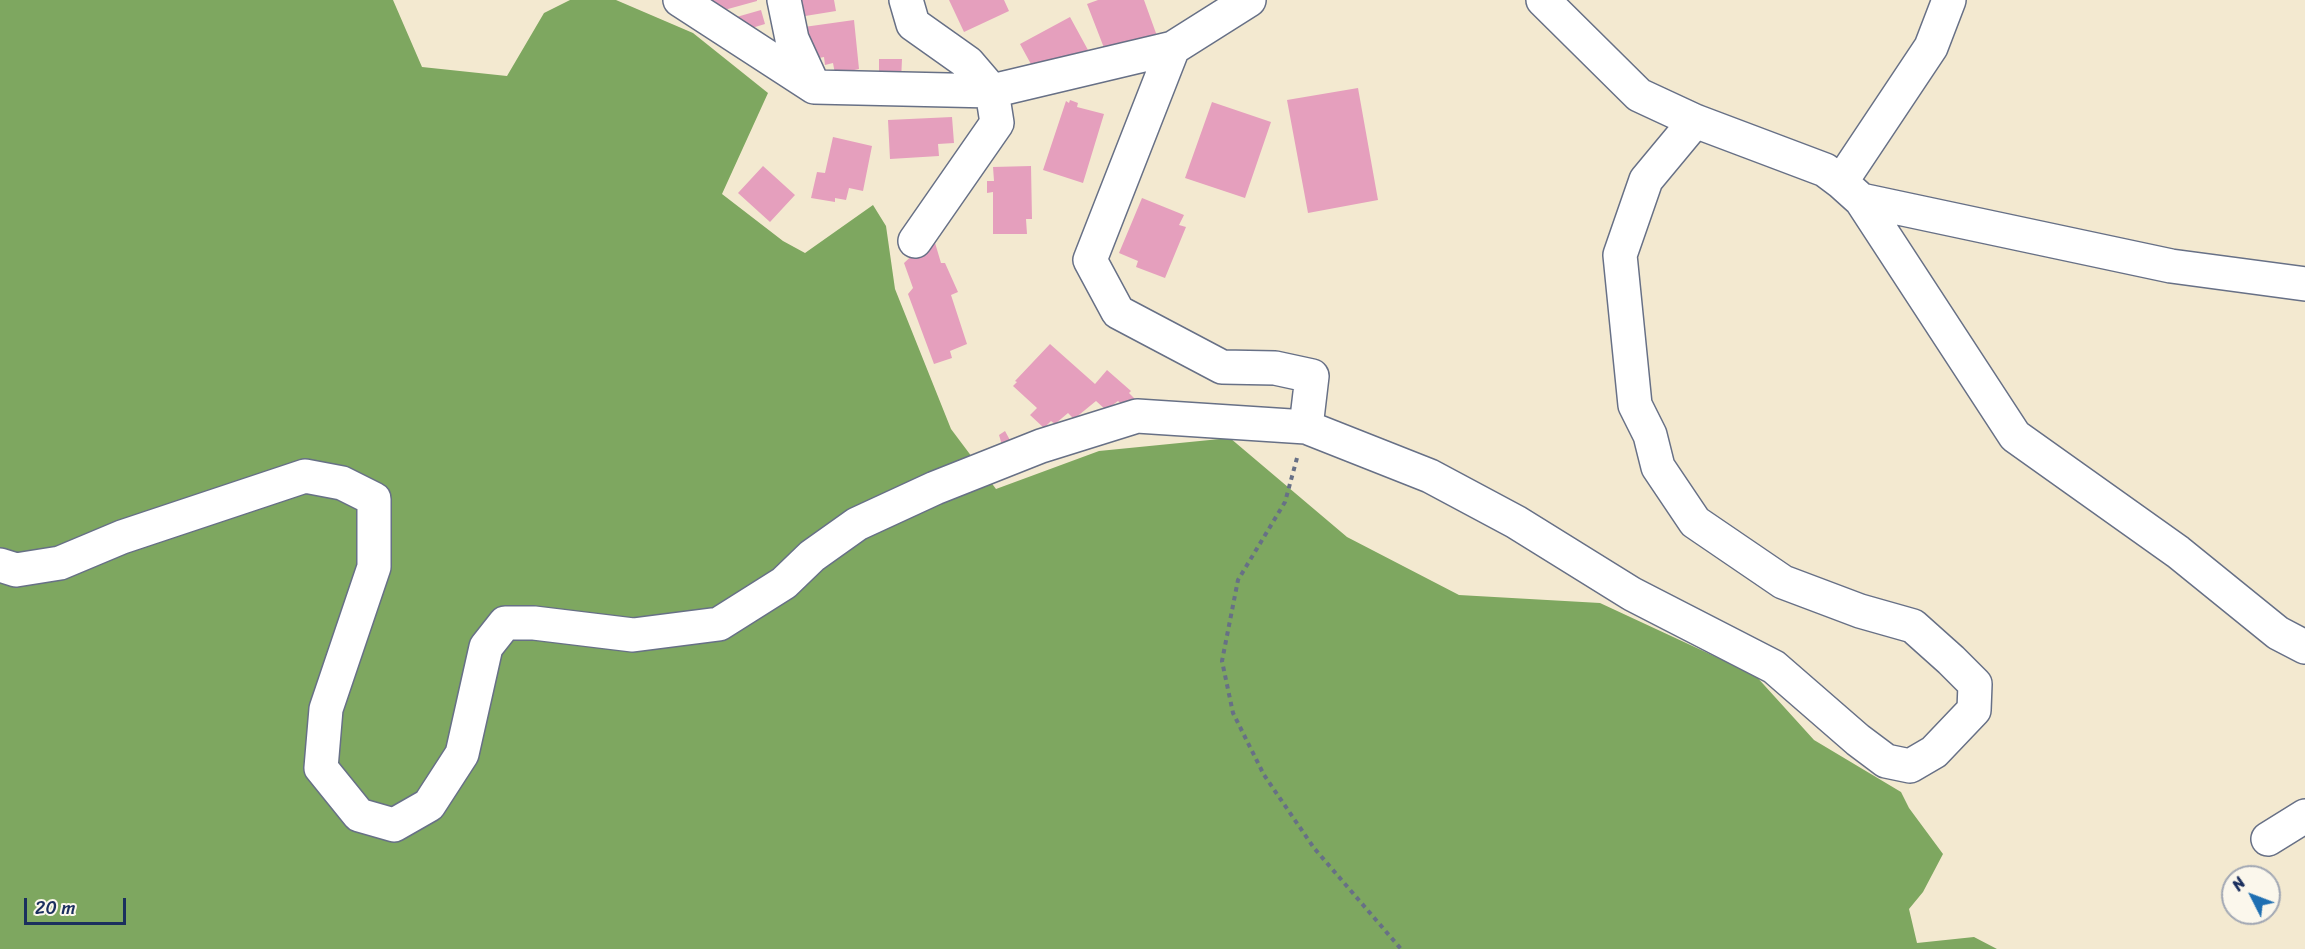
<!DOCTYPE html>
<html>
<head>
<meta charset="utf-8">
<style>
	body { margin:0 }
	#map { position:relative; width:2305px; height:949px; overflow:hidden; background:#f3e9d0; font-family:Sriracha,sans-serif }
	canvas { display:block }
	.north { position:absolute; left:2221px; top:865px; width:60px; height:60px; box-sizing:border-box; background:#fbf7ec; border:2px solid #a1a7b3; border-radius:50%; rotate:312deg; font-size:16px; font-weight:700; line-height:24px; text-align:center; color:#1b2f5e }
	.north::after { content:''; display:block; margin:auto; width:21px; height:27px; background:#1f6fb2; clip-path:polygon(50% 0,100% 100%,50% 72%,0 100%) }
	.scale { position:absolute; left:24px; top:898px; width:102px; height:27px; box-sizing:border-box; border:3px solid #1b2f5e; border-top:0; padding-left:8px; font-size:18px; line-height:21px; white-space:nowrap; color:#1b2f5e; -webkit-text-stroke:4px #fbf7ec; paint-order:stroke }
</style>
</head>
<body>
<div id="map">
<canvas width="2305" height="949"></canvas>
<div class="north">N</div>
<div class="scale">20 m</div>
</div>
<script>
const ctx = document.querySelector('canvas').getContext('2d');
ctx.lineJoin = 'round';
function fill(path, color) { ctx.fillStyle = color; ctx.fill(path, 'evenodd'); }
const poly = rows => new Path2D(rows.map(r => 'M' + r).join(''));
function stroke(path, color, width, dash) { ctx.strokeStyle = color; ctx.lineWidth = width; ctx.lineCap = dash ? 'butt' : 'round'; ctx.setLineDash(dash || []); ctx.stroke(path); }
fill(poly([
	[0,0,393,0,422,67,507,76,544,13,570,0,616,0,693,33,768,93,722,194,783,241,805,253,873,205,886,226,895,289,951,429,996,489,1099,451,1230,438,1347,537,1459,595,1600,603,1755,675,1814,740,1901,792,1909,808,1943,854,1923,892,1909,909,1917,943,1974,937,1997,949,0,949]
]), '#7ea760');
fill(poly([
	[708,0,757,0,757,1,717,12],
	[796,0,834,0,836,11,799,17],
	[949,0,1004,0,1009,11,964,32],
	[1098,0,1144,0,1157,36,1106,53,1087,4],
	[761,10,765,24,735,33,733,18],
	[1070,17,1088,50,1038,77,1020,44],
	[854,20,859,69,835,74,833,63,825,65,824,57,809,60,804,27],
	[879,59,902,59,901,81,879,80],
	[1358,88,1378,200,1308,213,1287,100],
	[1070,100,1078,103,1077,107,1104,114,1083,183,1043,170,1066,101,1069,103],
	[1212,102,1271,122,1245,198,1185,178],
	[952,117,954,143,938,144,939,156,890,159,888,120],
	[833,137,872,146,863,191,849,188,846,200,835,198,835,202,811,198,817,172,825,173],
	[763,166,795,195,770,222,738,193],
	[1031,166,1032,219,1026,219,1027,234,993,234,993,192,987,193,987,181,994,181,993,167],
	[1142,198,1184,215,1179,225,1186,227,1165,278,1136,267,1138,261,1119,253],
	[933,236,941,263,945,263,958,292,951,295,967,344,950,351,952,358,934,364,908,294,913,288,904,263],
	[1050,344,1095,384,1107,370,1131,391,1129,393,1135,399,1124,406,1118,401,1106,410,1096,401,1074,419,1068,413,1055,424,1051,421,1044,428,1030,415,1037,408,1013,386,1017,382,1015,381],
	[1005,431,1011,442,1002,445,999,435]
]), '#e59fbd');
const minor = poly([
	[680,0,814,87,992,91,1173,48,1249,0],
	[784,0,792,39,814,87],
	[906,0,913,24,968,63,992,91,997,123,915,241],
	[1543,0,1639,95,1695,121,1825,170,1841,182,1861,200,2015,436,2178,552,2278,633,2305,647],
	[1173,48,1090,260,1118,312,1222,367,1275,368,1312,376,1306,427],
	[1841,182,1931,47,1949,0],
	[1861,200,2171,266,2305,284],
	[0,565,16,570,60,563,122,537,305,476,342,483,374,499,374,567,326,709,321,768,359,815,394,825,429,805,462,754,486,647,505,623,534,623,633,635,719,624,784,583,812,556,857,524,935,488,1041,446,1137,416,1306,427,1430,476,1516,522,1632,594,1774,667,1858,740,1886,761,1910,766,1934,752,1974,710,1975,684,1951,660,1913,626,1860,611,1783,582,1695,522,1658,467,1650,435,1635,405,1620,255,1646,180,1695,121],
	[2268,839,2305,816]
]);
stroke(minor, '#677086', 36);
stroke(poly([
	[1297,458,1285,502,1238,580,1222,661,1233,713,1264,775,1314,848,1401,949]
]), '#677086', 4, [4.5, 4.5]);
stroke(minor, '#fff', 33);
</script>
</body>
</html>
